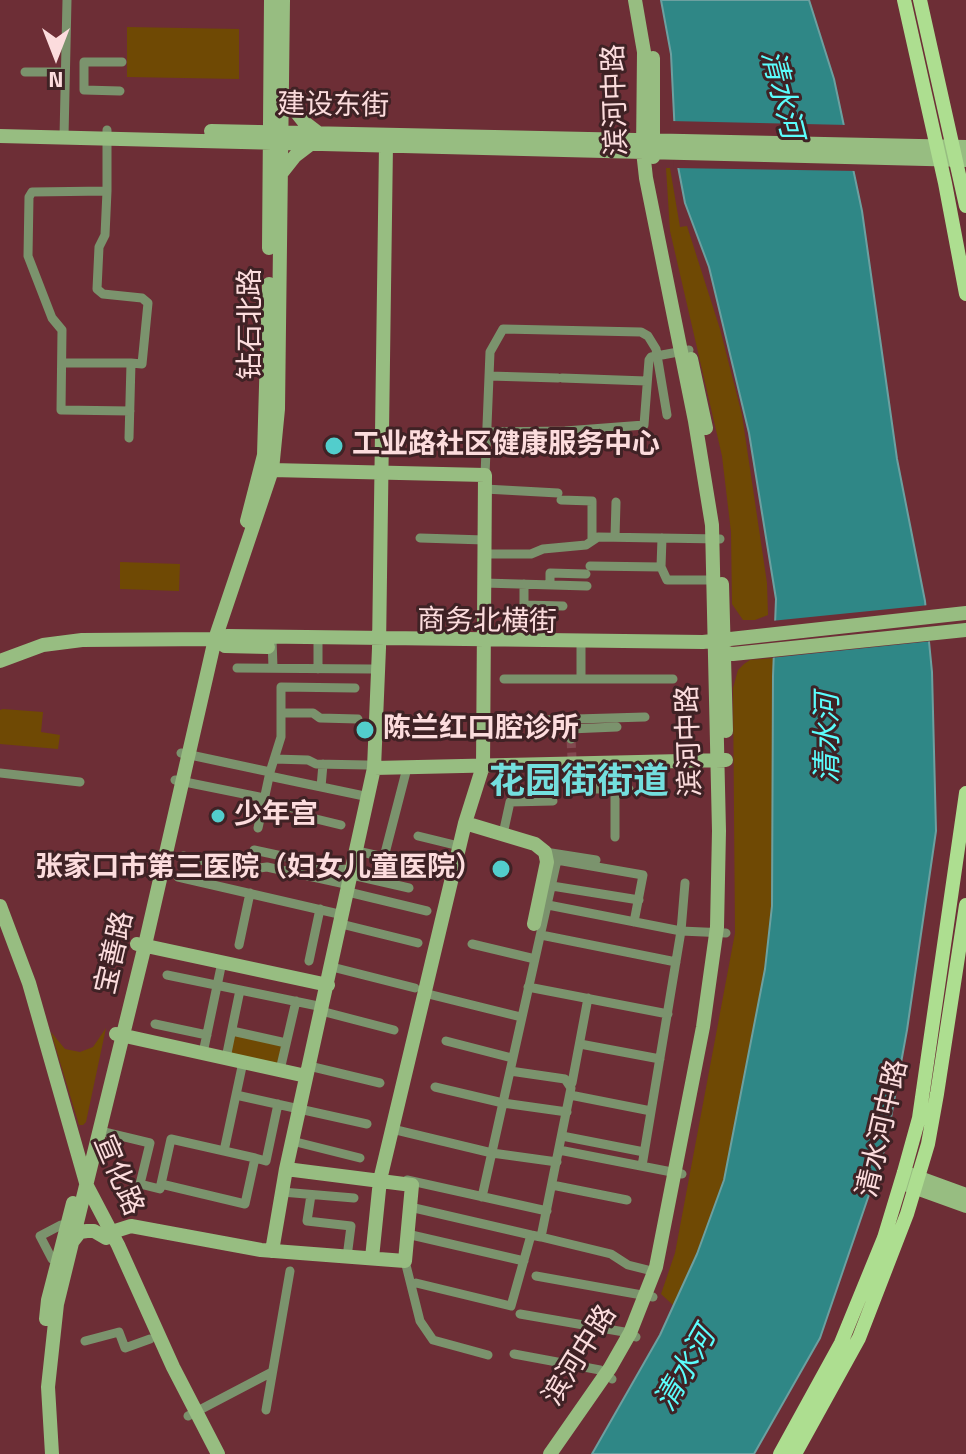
<!DOCTYPE html>
<html>
<head>
<meta charset="utf-8">
<style>
	body { margin:0 }
	#map { position:relative; width:966px; height:1454px; overflow:hidden; background:#6d2e36; font-family:"Titillium Web",sans-serif }
	canvas { display:block }
	.north { position:absolute; left:16px; top:16px; width:80px; height:80px; -webkit-text-stroke:6px #3f2225; paint-order:stroke; rotate:180deg; font-size:22px; font-weight:700; line-height:32px; text-align:center; color:#fcdcdd }
	.north::after { content:''; display:block; margin:auto; width:28px; height:36px; background:#fcdcdd; clip-path:polygon(50% 0,100% 100%,50% 72%,0 100%) }
</style>
</head>
<body>
<div id="map">
<canvas width="966" height="1454"></canvas>
<div class="north">N</div>
</div>
<script>
const ctx = document.querySelector('canvas').getContext('2d');
ctx.lineJoin = 'round';
function fill(path, color) { ctx.fillStyle = color; ctx.fill(path, 'evenodd'); }
const poly = rows => new Path2D(rows.map(r => 'M' + r).join(''));
function stroke(path, color, width, dash) { ctx.strokeStyle = color; ctx.lineWidth = width; ctx.lineCap = dash ? 'butt' : 'round'; ctx.setLineDash(dash || []); ctx.stroke(path); }
function drawText(font, color, halo, rows, align = 'center') {
  ctx.font = font + ' "Titillium Web","Noto Sans SC",sans-serif'; ctx.lineWidth = 6; ctx.setLineDash([]); ctx.textBaseline = 'middle'; ctx.strokeStyle = halo; ctx.fillStyle = color; for (const [text, x, y, turn = 0] of rows) {
    ctx.save(); ctx.translate(x, y); ctx.rotate((+turn || 0) * Math.PI / 180); ctx.textAlign = isNaN(turn) ? turn : align; if (halo) ctx.strokeText(text, 0, 0); ctx.fillText(text, 0, 0); ctx.restore();
  }
}
fill(poly([
	[127,27,239,29,239,79,127,77],
	[666,168,670,168,680,227,687,226,720,329,742,415,767,583,768,615,755,620,743,620,732,604,731,532,722,456,670,231],
	[120,562,180,564,179,591,120,589],
	[774,658,772,907,765,969,724,1180,697,1254,674,1306,661,1294,675,1253,735,933,733,688,738,670,744,664,750,660],
	[3,709,43,712,41,732,60,735,58,749,0,744,0,710],
	[106,1028,86,1122,83,1125,79,1125,51,1032,65,1049,80,1052,93,1047],
	[234,1033,284,1044,278,1067,229,1056]
]), '#6f4904');
const water = poly([
	[661,0,809,0,834,79,862,211,897,459,925,601,932,672,936,831,907,1030,886,1145,820,1338,754,1454,592,1454,660,1335,697,1254,724,1180,765,969,772,906,773,676,776,599,749,433,709,267,685,203,676,156,671,54,661,0]
]);
fill(water, '#2f8786');
stroke(water, '#6ca0a0', 2);
fill(poly([
	[670,121,848,125,858,171,674,168],
	[929,605,933,641,770,658,771,621]
]), '#6d2e36');
stroke(poly([
	[571,739,572,758]
]), '#82484f', 9, [9, 4.5]);
stroke(poly([
	[25,72,65,72],
	[120,91,84,90,84,62,122,62],
	[107,130,107,191,32,192,29,197,28,256,52,318,62,330,61,410,130,411],
	[64,137,67,0],
	[107,191,105,235,99,247,97,289,103,294,142,298,148,303,142,364,131,363,129,438],
	[62,363,131,363],
	[489,376,558,378],
	[562,378,646,381],
	[487,432,565,431,644,425,649,360,651,357,689,350],
	[485,475,490,352,503,329,641,332,648,336,656,349,667,415],
	[485,489,558,493],
	[561,500,592,501,592,541],
	[615,537,616,502],
	[420,538,485,540],
	[662,538,661,567,667,580,716,580],
	[485,554,531,554,543,549,586,545,598,537,720,539],
	[590,566,661,567],
	[484,583,587,586],
	[524,584,524,605,563,606],
	[550,585,550,573,586,574],
	[272,639,273,668],
	[237,668,371,669],
	[318,669,318,637],
	[504,679,673,679],
	[581,679,581,640],
	[281,713,313,713,320,718,358,719],
	[506,721,645,717],
	[571,739,570,729,617,727],
	[181,753,270,772],
	[274,759,308,760,316,764,367,765],
	[595,764,595,789,629,789],
	[0,773,80,782],
	[269,776,369,797],
	[175,780,264,798],
	[321,787,323,764],
	[615,789,615,837],
	[263,802,302,810,312,818,341,825],
	[258,828,270,772,281,737,281,687,355,688],
	[503,834,510,802,553,801],
	[418,836,459,846],
	[254,850,347,870],
	[357,851,415,864],
	[545,852,596,860],
	[183,856,244,870,267,867,350,885],
	[384,857,407,768],
	[551,859,643,875,634,922],
	[352,875,409,888],
	[178,877,343,915],
	[685,883,681,931,726,933],
	[552,886,639,900],
	[348,892,427,911],
	[548,905,681,931,642,1166],
	[341,924,418,943],
	[541,935,676,962],
	[472,944,535,959],
	[239,945,250,893],
	[309,961,320,909],
	[332,967,415,988],
	[167,975,323,1007],
	[528,987,668,1014],
	[424,993,521,1017],
	[321,1011,394,1030],
	[155,1024,207,1035],
	[232,1031,286,1043],
	[446,1041,512,1058],
	[580,1044,660,1059],
	[203,1053,222,962],
	[226,1058,240,990],
	[309,1066,380,1083],
	[280,1070,296,1001],
	[570,1085,572,1083,588,998],
	[435,1087,503,1103,567,1112],
	[236,1095,367,1124],
	[570,1095,651,1111],
	[392,1129,492,1153,557,1162],
	[100,1131,150,1143,140,1184,160,1189,161,1184,245,1204,255,1158,224,1151,243,1062],
	[562,1136,644,1152],
	[292,1141,360,1158],
	[559,1150,682,1174],
	[255,1158,266,1161,278,1104],
	[407,1180,547,1211],
	[161,1184,171,1139,224,1151],
	[552,1185,627,1200],
	[282,1192,354,1198],
	[311,1195,307,1221,351,1226,347,1257],
	[482,1197,557,860],
	[410,1207,531,1235],
	[407,1234,524,1261],
	[541,1237,611,1254,628,1265,656,1272],
	[52,1259,40,1236,61,1225],
	[405,1261,420,1321,433,1340,488,1355],
	[536,1276,653,1297],
	[416,1283,511,1306,531,1235,541,1237,571,1088,565,1079,510,1071],
	[520,1314,630,1333,636,1337],
	[85,1341,119,1332,125,1348,150,1339],
	[514,1354,600,1370,612,1379],
	[266,1410,290,1271],
	[188,1416,272,1372]
]), '#7b936d', 9);
stroke(poly([
	[653,58,653,157],
	[281,93,304,122,317,132],
	[211,131,966,147],
	[0,136,966,160],
	[280,175,295,156,312,143],
	[269,248,271,0],
	[691,359,706,428],
	[272,470,485,475,483,766,465,823,380,1180,372,1258],
	[247,521,264,455,269,284],
	[722,584,726,731],
	[215,639,225,646,268,647],
	[717,652,733,654,966,630],
	[0,661,43,645,82,640,215,639,227,636,703,642,966,613],
	[374,768,726,760],
	[465,823,535,844,545,852,547,862,534,924],
	[0,906,29,983,87,1186,118,1245,173,1367,218,1454],
	[137,944,328,985],
	[116,1034,306,1076],
	[906,1173,966,1195],
	[905,1184,966,1206],
	[112,1232,131,1226,261,1250,405,1261,412,1185,286,1169],
	[73,1241,80,1232,87,1231,94,1231,106,1238],
	[272,1251,286,1169,374,768,379,648,386,145],
	[46,1319,48,1300,73,1203],
	[52,1454,48,1387,57,1304,145,945,215,639,272,470,278,409,283,0],
	[550,1454,610,1368,630,1333,656,1267,703,1027,717,927,719,831,712,525,695,421,646,178,643,151,644,52,635,0]
]), '#97bd81', 14);
stroke(poly([
	[904,0,945,183,966,294],
	[920,0,966,206],
	[780,1454,841,1343,884,1238,904,1172,919,1118,966,793],
	[795,1454,859,1338,907,1214,928,1144,937,1094,966,905]
]), '#adde90', 14);
for (const [x, y, r, color] of [
	[334,446,10,"#52cdcc"],
	[365,730,10,"#52cdcc"],
	[218,816,8,"#52cdcc"],
	[501,869,10,"#52cdcc"]
]) { const dot = new Path2D(); dot.arc(x, y, r, 0, 2 * Math.PI); ctx.fillStyle = color; ctx.fill(dot); stroke(dot, '#3f2225', 3); }
drawText('28px', '#fcdcdd', '#3f2225', [
	["滨河中路",617,100,-92],
	["建设东街",333,107,1],
	["钻石北路",252,324,-90],
	["商务北横街",487,623,1],
	["滨河中路",691,741,-92],
	["宝善路",116,953,-77],
	["清水河中路",884,1129,-77],
	["宣化路",117,1176,67],
	["滨河中路",581,1356,-58]
]);
drawText('bold 28px', '#fcdcdd', '#3f2225', [
	["工业路社区健康服务中心",352,446],
	["陈兰红口腔诊所",383,730],
	["少年宫",234,816],
	["张家口市第三医院（妇女儿童医院）",483,869,"right"]
], 'left');
drawText('italic 30px', '#5bfdfc', '#3f2225', [
	["清水河",780,95,76],
	["清水河",830,738,-90],
	["清水河",687,1370,-60]
]);
drawText('bold 36px', '#73dfde', '#3f2225', [
	["花园街街道",579,784]
]);
</script>
</body>
</html>
